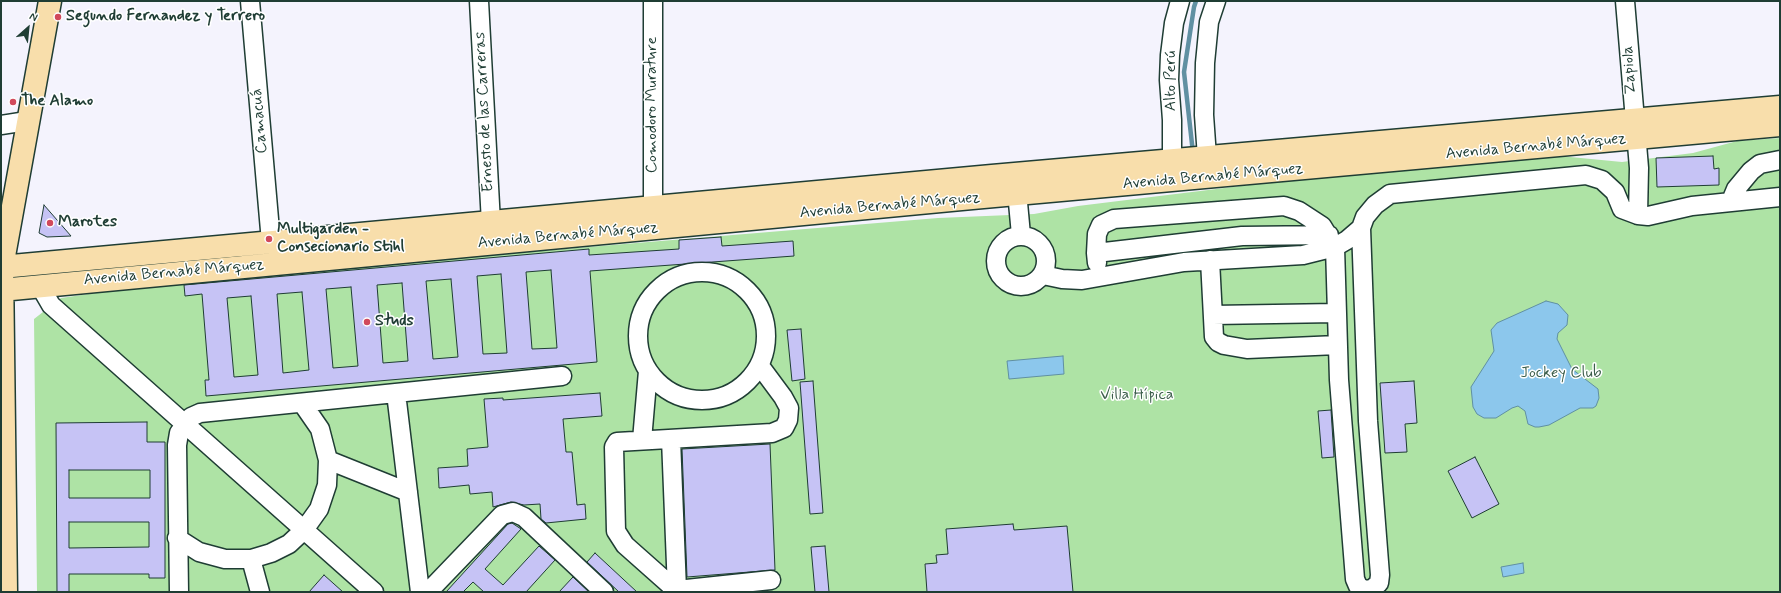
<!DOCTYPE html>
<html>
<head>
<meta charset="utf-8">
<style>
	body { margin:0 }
	#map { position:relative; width:1781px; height:593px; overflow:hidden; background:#f4f3fd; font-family:Mynerve,sans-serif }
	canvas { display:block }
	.frame { position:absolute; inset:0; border:2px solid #1f3d34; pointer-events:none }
	.north { position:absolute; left:8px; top:8px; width:40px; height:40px; -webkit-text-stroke:3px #fff; paint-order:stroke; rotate:27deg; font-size:11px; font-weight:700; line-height:16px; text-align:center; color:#1f3d34 }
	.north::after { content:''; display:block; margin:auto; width:14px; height:18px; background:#1f3d34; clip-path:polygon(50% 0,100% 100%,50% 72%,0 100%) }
</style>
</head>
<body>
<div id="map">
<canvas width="1781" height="593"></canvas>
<div class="frame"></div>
<div class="north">N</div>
</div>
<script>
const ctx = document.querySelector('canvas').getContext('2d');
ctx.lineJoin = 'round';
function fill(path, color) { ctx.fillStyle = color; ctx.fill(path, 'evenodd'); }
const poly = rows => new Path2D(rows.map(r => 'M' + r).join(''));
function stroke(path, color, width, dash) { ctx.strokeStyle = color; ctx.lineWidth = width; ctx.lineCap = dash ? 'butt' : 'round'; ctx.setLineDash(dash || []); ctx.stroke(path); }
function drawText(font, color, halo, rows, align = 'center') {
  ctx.font = font + ' Mynerve,sans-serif'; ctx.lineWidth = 3; ctx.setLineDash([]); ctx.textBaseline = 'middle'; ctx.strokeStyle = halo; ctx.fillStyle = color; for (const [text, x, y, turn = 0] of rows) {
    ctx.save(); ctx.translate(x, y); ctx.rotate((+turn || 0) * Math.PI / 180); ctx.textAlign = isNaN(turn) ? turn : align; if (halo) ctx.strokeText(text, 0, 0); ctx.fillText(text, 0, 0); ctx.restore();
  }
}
fill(poly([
	[1780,138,1780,592,37,592,34,319,61,298,178,281,938,218,1034,214,1078,206,1314,177,1560,156,1622,162,1693,153,1737,141]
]), '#aee3a5');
const water = poly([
	[1546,301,1558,304,1568,315,1567,325,1558,333,1557,339,1572,369,1598,389,1599,398,1596,406,1593,408,1580,408,1549,425,1539,427,1535,427,1528,424,1525,411,1518,406,1512,408,1496,418,1484,418,1477,414,1473,407,1471,387,1494,351,1491,330,1497,323,1546,301],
	[1063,356,1064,374,1009,379,1007,361,1063,356],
	[1523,563,1524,573,1503,577,1501,567,1523,563]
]);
fill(water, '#8cc7ec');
stroke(water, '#6090a2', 1);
stroke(poly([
	[1193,153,1184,72,1194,7,1196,1]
]), '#6090a2', 4.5);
const building = poly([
	[1713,156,1714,169,1719,168,1719,185,1657,187,1656,158,1713,156],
	[44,205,71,236,47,237,39,233,44,205],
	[721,237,722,246,793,241,794,256,590,271,597,362,206,396,205,380,209,380,202,294,185,296,184,285,589,249,589,255,679,249,679,240,721,237],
	[551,270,557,348,532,349,526,272,551,270],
	[501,274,507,353,483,354,477,276,501,274],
	[451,279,458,357,433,359,426,281,451,279],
	[402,283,408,361,383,363,377,285,402,283],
	[351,287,358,366,333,368,326,289,351,287],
	[302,292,309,370,283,373,277,294,302,292],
	[251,296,258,375,234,377,227,298,251,296],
	[801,329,805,379,792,381,787,330,801,329],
	[813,381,823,513,810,514,800,382,813,381],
	[1414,381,1417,423,1405,424,1407,452,1385,453,1380,383,1414,381],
	[600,393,602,416,563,419,566,452,572,452,577,505,585,504,586,519,546,523,541,519,540,504,524,505,511,502,493,507,492,492,470,494,469,485,439,488,438,468,468,466,467,449,488,447,484,399,503,398,503,400,600,393],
	[1331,410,1334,457,1322,458,1318,411,1331,410],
	[147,422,147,442,165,442,165,578,149,578,149,574,69,574,69,592,57,592,56,423,147,422],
	[69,470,150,470,150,498,69,498,69,470],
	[69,522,149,522,149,547,69,548,69,522],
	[770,444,775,570,687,577,682,449,770,444],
	[1475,457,1499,504,1472,518,1448,471,1475,457],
	[512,523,521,529,485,569,503,585,539,546,555,560,526,592,484,592,473,582,463,592,446,592,508,524,512,523],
	[1013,524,1014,530,1067,526,1073,592,927,592,925,564,937,563,936,555,948,554,946,529,1013,524],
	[825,546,829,592,815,592,811,547,825,546],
	[595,553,637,592,619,592,587,562,595,553],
	[324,575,343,592,309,592,324,575],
	[573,577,589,592,559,592,573,577]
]);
fill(building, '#c6c3f5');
stroke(building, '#1f3d34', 1);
const minor = poly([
	[250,1,271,242],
	[479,1,491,223],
	[1625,1,1639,168,1638,215],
	[1,125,27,121],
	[1207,157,1204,115,1205,63,1209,22,1216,1],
	[1172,161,1172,120,1169,80,1170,55,1174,23,1180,1],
	[1016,181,1021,235],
	[1731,201,1736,189,1751,171,1760,164,1780,160],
	[653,208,653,1],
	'996 261a25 25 0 1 1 50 0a25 25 0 1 1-50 0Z',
	[1096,253,1097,234,1101,225,1114,219,1284,206,1299,211,1322,226,1335,247,1339,380,1355,579,1358,586,1364,590,1372,589,1379,583,1380,575,1368,421,1361,228,1365,217,1375,205,1390,194,1586,175,1602,180,1615,192,1622,209,1638,215,1648,216,1692,206,1780,197],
	[1210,260,1214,337,1218,342,1224,345,1247,349,1337,345],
	[1097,263,1096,253,1242,236,1329,235],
	'638 336a64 64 0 1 1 128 0a64 64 0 1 1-128 0Z',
	[1043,275,1062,279,1082,280,1184,262,1303,255,1335,247,1347,240,1361,228],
	[40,286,51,305,374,592],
	[1213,315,1336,313],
	[396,393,420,592],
	[671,439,677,590,771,580],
	[642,440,648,371],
	[328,460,408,492],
	[177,538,199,552,225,559,251,559,271,553,289,544,304,530,319,509,327,485,328,460,320,429,302,403],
	[251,559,260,592],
	[179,592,177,445,179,433,191,417,200,413,562,376],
	[428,592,502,515,513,512,524,517,604,592],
	[678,592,625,545,616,531,614,447,617,442,772,433,784,428,788,420,789,408,783,397,760,366]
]);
const major = poly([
	[1,267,992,176,1780,107],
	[1,290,972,198,1780,125],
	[6,592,2,267,50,1]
]);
stroke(minor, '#1f3d34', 21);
stroke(major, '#1f3d34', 25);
stroke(minor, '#fff', 18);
stroke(major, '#f8deab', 22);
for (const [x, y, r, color] of [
	[58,17,4,"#d1495b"],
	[13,102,4,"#d1495b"],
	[50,223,4,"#d1495b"],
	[269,239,4,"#d1495b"],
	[367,322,4,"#d1495b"]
]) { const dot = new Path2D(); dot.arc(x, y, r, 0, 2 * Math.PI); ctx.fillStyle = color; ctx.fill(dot); stroke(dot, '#fff', 1.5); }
drawText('bold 16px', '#1f3d34', '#fff', [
	["Segundo Fernandez y Terrero",66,17],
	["The Alamo",21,102],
	["Marotes",58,223],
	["Multigarden -",277,230],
	["Consecionario Stihl",277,248],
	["Studs",375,322]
], 'left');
drawText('16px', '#1f3d34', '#fff', [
	["Zapiola",1630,70,-94],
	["Alto Perú",1172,81,-90],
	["Comodoro Murature",653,105,-90],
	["Ernesto de las Carreras",485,112,-93],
	["Camacuá",260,121,-95],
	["Avenida Bernabé Márquez",1536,147,-5],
	["Avenida Bernabé Márquez",1213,177,-5],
	["Avenida Bernabé Márquez",890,206,-5],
	["Avenida Bernabé Márquez",568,236,-5],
	["Avenida Bernabé Márquez",174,273,-5]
]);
drawText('16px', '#3c5e4b', '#fff', [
	["Jockey Club",1561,374],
	["Villa Hípica",1137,396]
]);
</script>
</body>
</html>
